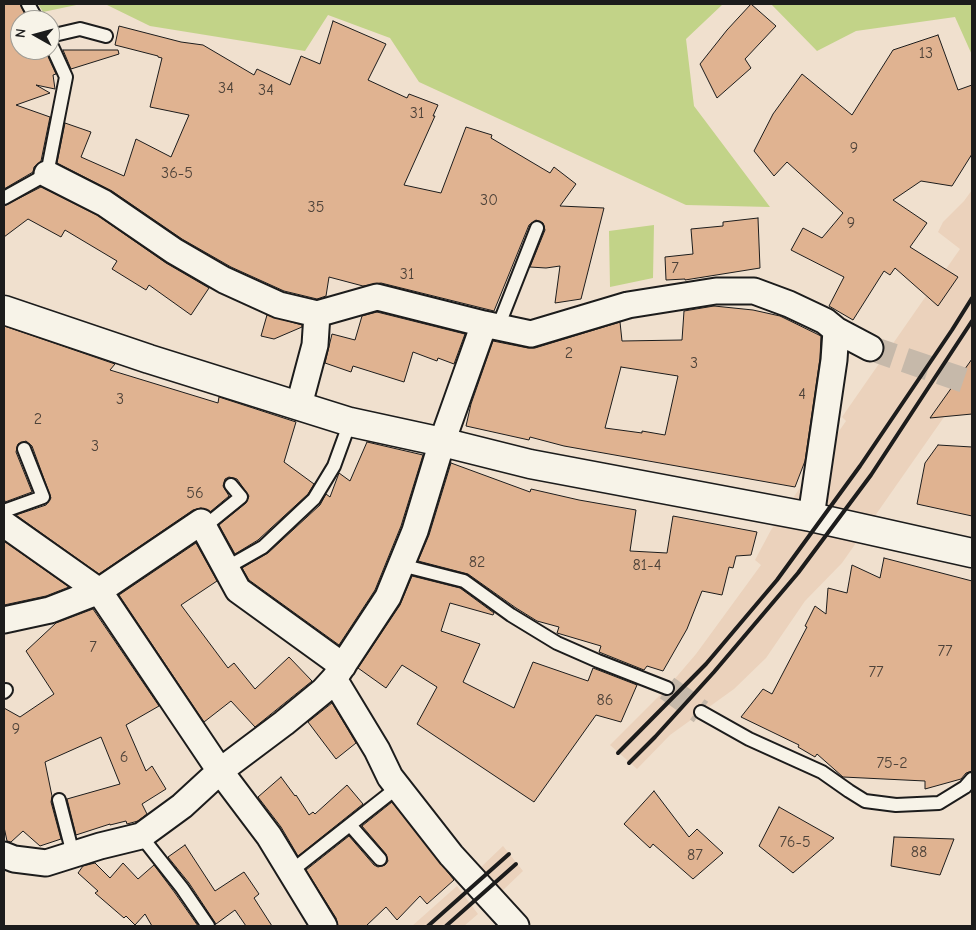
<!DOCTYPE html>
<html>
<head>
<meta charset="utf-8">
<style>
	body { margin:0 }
	#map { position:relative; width:976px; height:930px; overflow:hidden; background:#f0e0ce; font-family:"Comic Neue",sans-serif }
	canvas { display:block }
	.frame { position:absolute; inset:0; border:5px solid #1c1c1c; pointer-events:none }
	.north { position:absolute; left:10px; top:10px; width:50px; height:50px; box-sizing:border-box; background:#f7f3e8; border:1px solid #9f9d96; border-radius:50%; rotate:277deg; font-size:14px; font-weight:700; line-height:20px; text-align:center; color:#1c1c1c }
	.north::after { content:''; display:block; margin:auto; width:18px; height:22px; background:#1c1c1c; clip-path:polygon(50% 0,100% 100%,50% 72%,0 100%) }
</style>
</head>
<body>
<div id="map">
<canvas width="976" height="930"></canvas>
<div class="frame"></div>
<div class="north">N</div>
</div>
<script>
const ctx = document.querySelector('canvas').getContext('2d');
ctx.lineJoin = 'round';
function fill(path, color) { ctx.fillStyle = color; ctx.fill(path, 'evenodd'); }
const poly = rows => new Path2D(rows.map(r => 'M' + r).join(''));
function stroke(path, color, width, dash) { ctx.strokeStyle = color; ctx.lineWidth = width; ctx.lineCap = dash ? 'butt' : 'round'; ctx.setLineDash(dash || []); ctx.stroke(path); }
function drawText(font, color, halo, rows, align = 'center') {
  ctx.font = font + ' "Comic Neue",sans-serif'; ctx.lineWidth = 5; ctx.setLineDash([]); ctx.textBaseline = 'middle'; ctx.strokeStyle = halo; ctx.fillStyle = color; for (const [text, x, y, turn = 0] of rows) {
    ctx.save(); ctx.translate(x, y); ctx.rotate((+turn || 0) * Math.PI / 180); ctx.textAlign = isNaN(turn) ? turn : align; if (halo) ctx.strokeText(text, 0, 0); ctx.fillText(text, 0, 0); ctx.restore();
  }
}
fill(poly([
	[972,190,972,377,842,563,805,601,766,658,734,689,670,735,637,769,610,745,667,688,696,654,761,565,755,560,771,530,846,421,842,417,926,296,938,264,946,269,960,249,938,232,943,222,964,201],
	[503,846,523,871,499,894,479,869],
	[457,886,478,914,464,926,412,926]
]), '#ebd2bc');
fill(poly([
	[38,4,81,4,43,12],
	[105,4,723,4,686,39,694,106,770,207,686,205,419,82,390,38,328,15,305,51,150,26],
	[771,4,972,4,972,55,955,17,856,31,817,51],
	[654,225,653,278,610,287,609,231]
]), '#c2d388');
const building = poly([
	[4,4,20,4,28,20,20,20,20,50,45,50,56,74,53,75,55,89,36,85,50,93,16,105,50,117,41,161,34,167,33,172,4,189,4,4],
	[751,4,776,26,745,59,751,68,717,98,700,64,727,30,751,4],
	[333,21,386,44,368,80,407,98,409,94,438,105,433,116,435,116,404,185,441,193,466,127,492,135,491,138,550,173,554,167,576,184,560,206,604,208,581,299,555,303,560,266,546,268,530,267,545,230,543,223,536,220,529,225,494,311,381,283,363,286,329,277,326,296,317,299,284,291,231,267,182,239,112,191,57,163,65,123,91,132,81,157,124,176,136,139,171,157,189,115,150,107,162,58,158,57,158,56,115,45,119,26,181,42,203,45,254,75,257,69,290,85,301,56,320,64,333,21],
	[938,35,958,90,972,85,972,154,952,186,921,181,893,200,927,223,910,247,958,277,938,306,895,268,890,275,884,271,853,320,829,306,844,277,791,250,803,228,822,238,843,213,787,162,774,176,754,151,773,114,802,74,852,115,893,50,938,35],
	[63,50,118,50,119,54,71,69,63,50],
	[41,187,97,215,166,263,209,288,191,315,149,285,146,290,112,269,117,261,65,230,61,237,28,219,4,237,4,206,41,187],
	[758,218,760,268,685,280,685,279,666,280,665,257,693,254,691,229,723,226,723,222,758,218],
	[714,306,753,310,780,316,821,336,820,358,805,461,795,487,564,446,530,437,529,440,466,426,471,404,493,341,528,348,535,348,620,322,622,341,682,340,684,311,714,306],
	[621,367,678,376,665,435,642,431,642,433,605,428,621,367],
	[377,312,465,334,454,364,438,358,437,361,413,352,404,382,353,366,351,372,325,363,332,334,355,340,362,316,377,312],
	[267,315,302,325,302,327,274,339,261,336,267,315],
	[4,326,115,364,110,370,218,403,219,397,296,422,284,462,314,484,308,494,258,540,235,554,219,525,246,503,249,496,237,479,229,477,225,479,223,486,229,496,210,512,201,508,193,510,99,574,16,515,46,505,51,498,32,446,26,441,18,444,16,452,32,492,5,502,4,497,4,326],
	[972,359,972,414,930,418,972,359],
	[367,442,423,455,401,526,375,590,339,645,249,580,242,568,268,553,320,505,326,494,330,497,339,473,350,481,367,442],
	[938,445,972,447,972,516,917,504,925,463,938,445],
	[451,463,530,492,531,489,579,500,636,510,630,551,667,553,673,516,757,532,751,555,736,556,733,568,729,567,722,595,702,591,687,629,663,671,647,666,644,670,599,652,601,646,557,633,559,627,537,621,516,608,468,574,418,561,429,535,451,463],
	[4,541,69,587,46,596,4,605,4,541],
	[196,543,217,581,181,605,228,668,234,663,255,689,289,657,312,681,255,727,231,701,204,722,119,595,196,543],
	[884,558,972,581,972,771,966,773,961,779,925,789,925,781,843,777,817,754,815,757,798,747,799,745,741,717,763,689,772,694,807,627,805,626,815,606,826,614,828,588,847,593,852,565,880,578,884,558],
	[412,576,460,588,494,613,493,615,450,603,441,631,480,644,463,682,514,708,533,662,588,681,593,668,637,685,621,722,596,715,534,802,417,724,437,687,402,665,386,688,358,668,400,605,412,576],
	[93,609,159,706,126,725,146,771,152,766,166,789,142,804,147,814,138,821,127,824,126,821,110,825,110,824,76,835,67,799,120,784,101,737,45,762,52,796,51,802,61,839,40,846,23,831,11,842,7,841,4,827,4,708,20,717,54,694,26,651,56,623,93,609],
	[332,703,356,743,336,759,308,722,332,703],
	[281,777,295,796,296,795,309,815,313,812,315,814,347,785,363,804,298,856,281,827,258,797,281,777],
	[654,791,689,837,697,829,723,853,693,879,653,844,650,848,624,824,654,791],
	[392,802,454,880,427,904,420,896,397,920,386,907,366,926,338,926,336,918,306,870,349,836,374,865,378,867,385,865,388,861,386,854,362,826,392,802],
	[779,807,834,838,793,873,759,846,779,807],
	[894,837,954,839,940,875,891,866,894,837],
	[185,845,215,891,244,872,259,894,254,898,272,926,246,926,235,910,216,924,189,883,168,857,185,845],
	[95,863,110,878,123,863,138,879,154,865,175,893,198,926,152,926,145,914,135,925,126,916,124,918,95,893,98,891,78,873,83,866,95,863]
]);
fill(building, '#e0b391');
stroke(building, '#1c1c1c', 1);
stroke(poly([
	[870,348,972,383],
	[667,688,701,712]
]), '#c6b9aa', 25, [25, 12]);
const lane = poly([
	[28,4,37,20],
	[50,36,80,29,106,36],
	[4,198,47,174,66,77,50,42],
	[498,327,537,228],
	[4,511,43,497,24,449],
	[204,527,241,497,231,485],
	[401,565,464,581,511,615,557,643,598,661,667,688],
	[226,568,263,547,314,499,334,466,350,422],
	[4,692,6,690],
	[701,712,749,739,822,772,849,791,865,801,896,805,939,803,965,787,972,779],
	[59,800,73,854],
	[350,825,380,859],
	[141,836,182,888,208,926],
	[290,872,398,787]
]);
const street = poly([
	[47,174,104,203,174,251,224,280,279,305,317,314,377,297,484,324,531,334,628,305,716,291,754,291,789,304,825,321,836,330,870,348],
	[299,405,315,345,317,314],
	[811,517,834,360,836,330],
	[4,524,99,591,220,771,269,836,324,926],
	[4,620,50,610,99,591,201,522,238,590,343,666],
	[334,679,377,750,390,777,451,855,516,926],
	[4,855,14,859,46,863,100,846,141,836,182,806,220,771,284,723,323,691,334,679,388,597,415,531,442,442,484,324]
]);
const secondary = poly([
	[4,310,149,359,350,422,442,442,530,464,811,517,972,553]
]);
stroke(lane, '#1c1c1c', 16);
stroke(street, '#1c1c1c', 29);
stroke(secondary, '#1c1c1c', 31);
stroke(lane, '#f7f3e8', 12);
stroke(street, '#f7f3e8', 25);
stroke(secondary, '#f7f3e8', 28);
stroke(poly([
	[618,753,706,664,777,580,860,466,952,330,972,298],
	[629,763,655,737,714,672,798,573,871,475,972,321],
	[428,926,509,854],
	[446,926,516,864]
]), '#1c1c1c', 4);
drawText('16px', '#4d4239', null, [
	["13",926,53],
	["34",226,88],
	["34",266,90],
	["31",417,113],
	["9",854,148],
	["36-5",177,173],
	["30",489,200],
	["35",316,207],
	["9",851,223],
	["7",675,268],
	["31",407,274],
	["2",569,353],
	["3",694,363],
	["4",802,394],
	["3",120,399],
	["2",38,419],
	["3",95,446],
	["56",195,493],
	["82",477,562],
	["81-4",647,565],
	["7",93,647],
	["77",945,651],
	["77",876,672],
	["86",605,700],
	["9",16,729],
	["6",124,757],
	["75-2",892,763],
	["76-5",795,842],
	["88",919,852],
	["87",695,855]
]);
</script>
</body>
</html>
